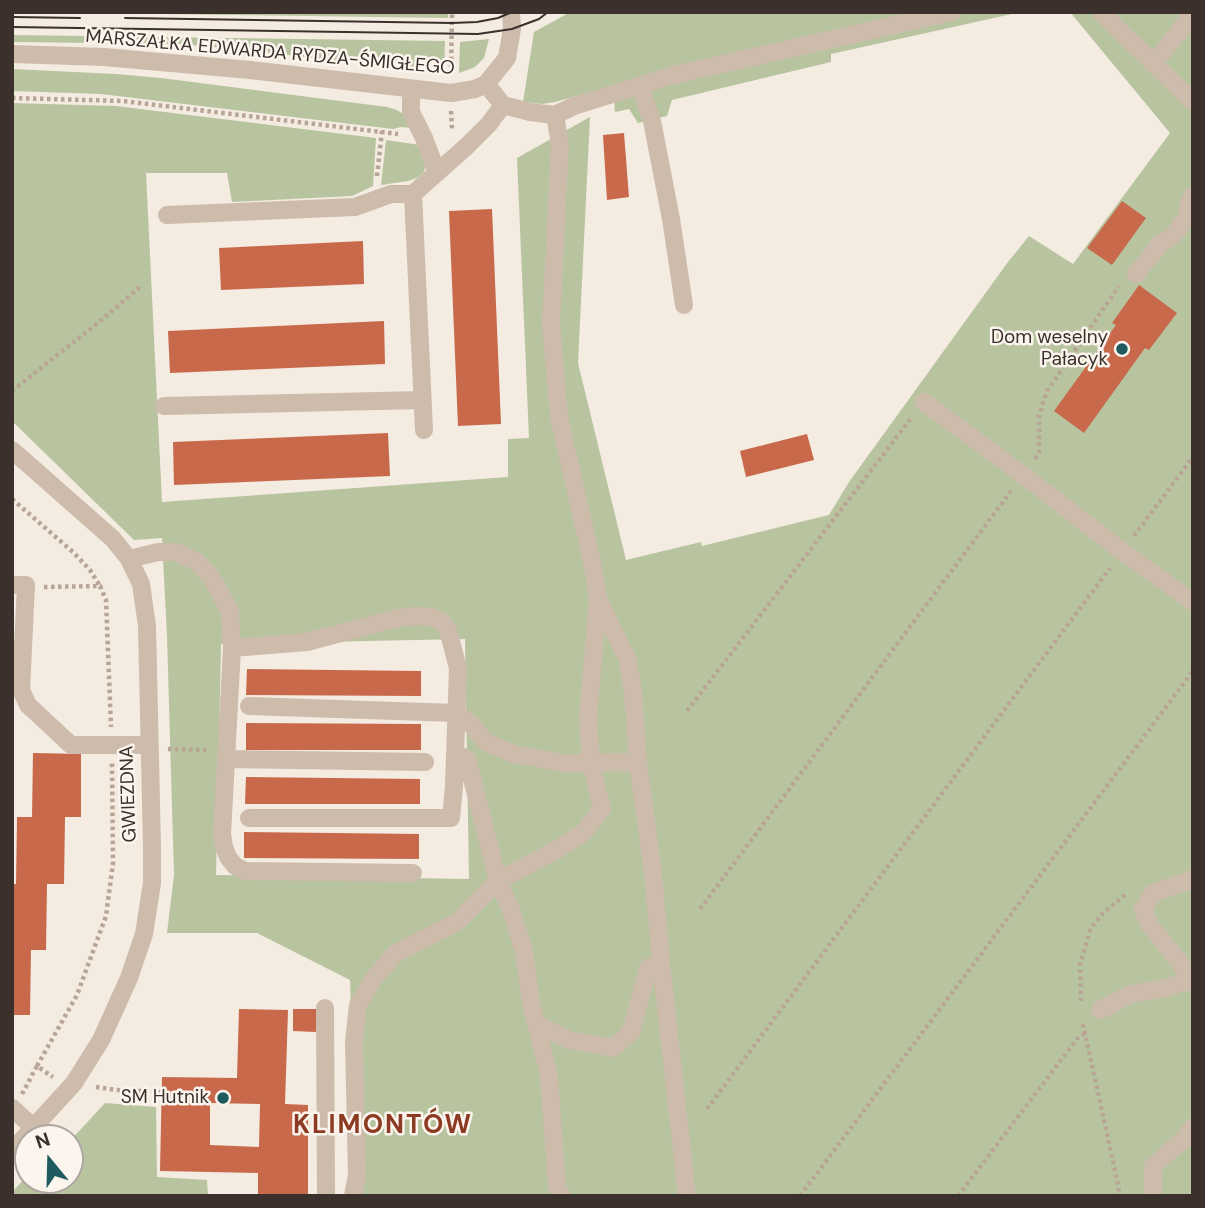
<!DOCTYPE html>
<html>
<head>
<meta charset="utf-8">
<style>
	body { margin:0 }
	#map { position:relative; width:1205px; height:1208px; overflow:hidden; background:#f4ebe1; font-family:"DM Sans",sans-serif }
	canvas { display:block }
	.frame { position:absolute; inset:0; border:14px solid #3b302b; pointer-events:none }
	.north { position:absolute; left:14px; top:1124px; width:70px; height:70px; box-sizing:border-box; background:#fbf5ee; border:2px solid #aea6a0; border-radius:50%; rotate:341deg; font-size:19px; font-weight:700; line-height:28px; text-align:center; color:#3b302b }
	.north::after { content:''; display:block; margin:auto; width:24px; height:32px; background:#1f5a5e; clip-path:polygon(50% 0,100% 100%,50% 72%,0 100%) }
</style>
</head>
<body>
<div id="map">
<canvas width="1205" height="1208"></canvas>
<div class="frame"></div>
<div class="north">N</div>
</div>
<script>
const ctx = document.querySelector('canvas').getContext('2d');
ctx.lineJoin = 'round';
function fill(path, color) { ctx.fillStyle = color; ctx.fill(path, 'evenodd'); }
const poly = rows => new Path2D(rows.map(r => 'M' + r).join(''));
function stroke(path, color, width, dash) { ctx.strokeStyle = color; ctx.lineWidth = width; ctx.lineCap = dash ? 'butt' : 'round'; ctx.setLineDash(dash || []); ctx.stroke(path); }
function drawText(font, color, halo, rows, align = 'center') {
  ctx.font = font + ' "DM Sans",sans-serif'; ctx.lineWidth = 5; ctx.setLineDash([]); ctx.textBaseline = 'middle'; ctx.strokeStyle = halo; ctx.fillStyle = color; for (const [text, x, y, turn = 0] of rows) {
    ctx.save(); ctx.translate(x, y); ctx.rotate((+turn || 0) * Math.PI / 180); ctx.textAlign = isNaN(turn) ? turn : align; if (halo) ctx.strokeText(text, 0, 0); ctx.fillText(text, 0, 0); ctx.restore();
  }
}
fill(poly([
	[24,12,448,12,448,18],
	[568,12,1021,12,831,54,831,62,672,100,667,116,638,123,629,109,615,112,613,86,555,102,542,104,523,102,534,32,565,15],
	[1070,12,1193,12,1193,1196,356,1196,350,980,257,933,167,933,174,875,167,636,162,538,134,540,12,421,12,103,116,106,376,138,373,186,352,196,232,202,227,173,146,173,162,502,508,477,508,439,529,438,517,158,590,117,578,363,626,560,701,542,702,546,829,515,849,482,1008,262,1029,236,1073,264,1170,133],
	[465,639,469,879,216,875,221,644],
	[12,35,445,41,444,72,243,50,181,44,12,42],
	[489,39,484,58,475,67,459,73,460,42],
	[12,69,116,74,161,78,387,107,397,110,403,114,411,128,401,127,393,129,101,94,12,91],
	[386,140,420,145,425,165,425,169,423,173,417,178,408,181,381,185],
	[105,1103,156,1107,157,1177,207,1180,208,1196,12,1196,12,1192,28,1175,28,1180,70,1180,70,1141]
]), '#b8c4a0');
fill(poly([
	[624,133,629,197,607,200,603,135],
	[1122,201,1146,218,1112,265,1087,248],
	[492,209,501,424,458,426,449,211],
	[363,241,364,284,221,290,219,248],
	[1139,285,1177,313,1149,350,1145,348,1084,433,1054,411,1116,325,1112,323],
	[384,321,385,364,170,373,168,331],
	[388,433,390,476,174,485,173,442],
	[807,434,814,460,746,477,740,451],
	[247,669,421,671,421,696,246,695],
	[246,723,421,724,421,750,246,750],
	[33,753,81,754,81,817,65,817,64,884,47,884,46,950,31,950,30,1015,12,1015,12,884,16,884,17,817,32,817],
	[246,777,420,779,420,804,245,804],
	[244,832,419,834,419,859,244,858],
	[239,1009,288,1010,285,1104,308,1105,308,1196,258,1196,258,1173,160,1171,162,1077,237,1078],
	[210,1103,260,1104,259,1147,210,1145],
	[293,1009,317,1009,316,1032,293,1031]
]), '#c8694b');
stroke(poly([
	[451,74,452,12],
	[12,98,123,101,398,134],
	[451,111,452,130],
	[377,176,382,131],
	[12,391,99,322,140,287],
	[1035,459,1039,452,1039,415,1047,391,1119,286],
	[12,499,73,552,90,570,100,586],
	[1134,536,1193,457],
	[44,587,100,586,106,600,111,727],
	[687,711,912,417],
	[168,749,209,750],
	[700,909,1011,491],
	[1081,1001,1080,964,1091,928,1103,913,1126,894],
	[1083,1024,1119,1189,1114,1196],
	[37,1066,77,995,106,916,113,863,112,763],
	[96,1087,116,1090,161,1092],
	[22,1094,37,1066,53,1077],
	[707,1109,1110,568],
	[800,1196,1193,671],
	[958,1196,1077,1039,1085,1033,1086,1031]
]), '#b9a596', 4.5, [3.5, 3.5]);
stroke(poly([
	[1101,12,1193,102],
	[12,54,104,57,250,70,451,93,475,89,486,84,507,58,512,29,511,12],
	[1153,64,1179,32,1193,12],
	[486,84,503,105,530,112,555,115,574,106,674,75,952,12],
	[640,86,652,121,671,219,684,305],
	[411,89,411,112,424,138,437,173],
	[413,194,424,430],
	[167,215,355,207,391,194,413,194,467,146,489,124,503,105],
	[1136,274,1161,243,1173,236,1186,218,1190,201,1193,196],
	[924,402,1023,475,1123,552,1193,602],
	[164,406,421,400],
	[12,450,113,539,129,559,141,584,147,626,152,847,152,883,144,934,129,978,101,1040,74,1083,12,1151],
	[129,559,158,552,176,552,197,562,211,577,230,611,232,648,222,834,224,847,228,857,235,866,245,871,413,873],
	[12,585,26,585,21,690,28,705,71,745,149,745],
	[599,601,628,660,633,693,638,762,653,873,661,962,687,1196],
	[232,648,307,642,398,618,417,616,431,617,441,621,448,630,458,668,454,786,451,818,249,818],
	[249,706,455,713,471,724,486,742,513,754,564,763,638,762],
	[455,753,467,759,498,881,510,907,524,952,531,1003,549,1076,557,1187,562,1196],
	[226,759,425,762],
	[1193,879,1153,893,1143,909,1149,924,1180,963,1193,984],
	[325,1008,326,1196],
	[1100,1010,1131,994,1166,988,1190,980],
	[536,1024,569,1040,613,1048,631,1032,648,968,661,962],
	[12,1108,33,1127],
	[353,1196,357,1175,354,1042,358,1005,374,978,396,953,457,922,498,881,558,849,584,832,602,809,591,763,588,719,598,599,592,562,559,417,551,324,560,144,555,115],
	[1153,1196,1153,1166,1185,1138,1193,1127]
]), '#cdbbac', 18);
stroke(poly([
	[12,17,80,18],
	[125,18,452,23,477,22,498,18,512,12],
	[12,27,478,34,512,29,539,19,548,12]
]), '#3b302b', 2);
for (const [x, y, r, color] of [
	[1122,349,7,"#1f5a5e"],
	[223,1098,7,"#1f5a5e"]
]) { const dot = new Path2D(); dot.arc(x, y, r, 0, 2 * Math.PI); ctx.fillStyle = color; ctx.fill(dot); stroke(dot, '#fbf5ee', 2.5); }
drawText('19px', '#3b302b', '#fbf5ee', [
	["MARSZAŁKA EDWARDA RYDZA-ŚMIGŁEGO",270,53,5],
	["GWIEZDNA",129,794,-92]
]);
drawText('19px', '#3b302b', '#fbf5ee', [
	["Dom weselny",1108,338],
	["Pałacyk",1108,360],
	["SM Hutnik",209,1098]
], 'right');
ctx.letterSpacing = '2px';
drawText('bold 26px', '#8c3b22', '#fbf5ee', [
	["KLIMONTÓW",383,1126]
]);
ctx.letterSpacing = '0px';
</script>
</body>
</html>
